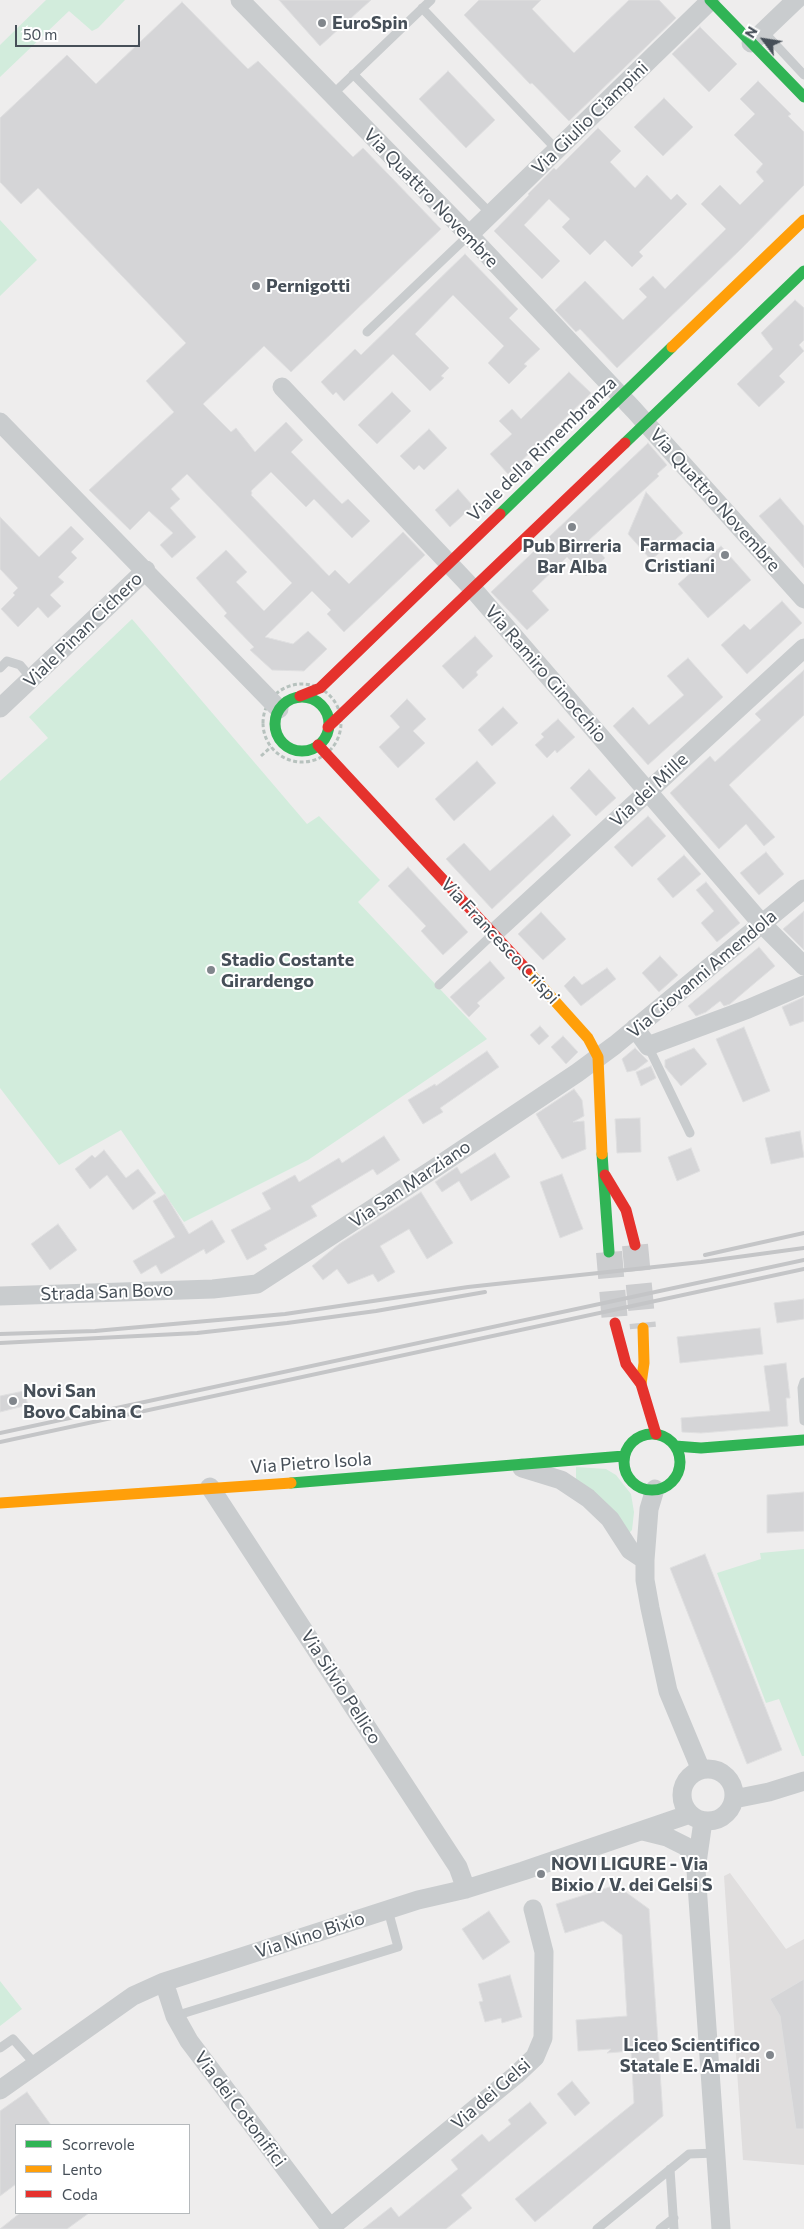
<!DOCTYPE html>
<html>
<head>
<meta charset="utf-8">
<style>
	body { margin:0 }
	#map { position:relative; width:804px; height:2229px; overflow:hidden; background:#eeeded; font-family:Commissioner,sans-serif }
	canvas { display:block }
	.legend { position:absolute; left:15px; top:2124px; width:175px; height:90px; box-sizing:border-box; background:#fff; border:1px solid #b5b9bc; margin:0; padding:6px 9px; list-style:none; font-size:15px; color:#464f58 }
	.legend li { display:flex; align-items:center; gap:10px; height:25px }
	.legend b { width:25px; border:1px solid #b5b9bc }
	.north { position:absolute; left:739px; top:15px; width:50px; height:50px; -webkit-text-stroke:4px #fff; paint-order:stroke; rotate:301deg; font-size:14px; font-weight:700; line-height:20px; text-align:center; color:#464f58 }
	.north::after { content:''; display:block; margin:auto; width:18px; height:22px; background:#464f58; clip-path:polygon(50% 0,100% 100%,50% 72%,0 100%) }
	.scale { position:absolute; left:15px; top:25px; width:125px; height:22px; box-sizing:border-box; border:2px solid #464f58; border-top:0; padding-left:6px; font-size:15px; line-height:18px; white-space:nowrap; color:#464f58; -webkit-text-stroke:4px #fff; paint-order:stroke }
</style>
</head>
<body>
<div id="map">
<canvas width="804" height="2229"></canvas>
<ul class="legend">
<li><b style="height:6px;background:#30b455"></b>Scorrevole</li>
<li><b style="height:6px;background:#ff9f0a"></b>Lento</li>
<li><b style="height:6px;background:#e5322d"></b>Coda</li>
</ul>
<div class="north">N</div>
<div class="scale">50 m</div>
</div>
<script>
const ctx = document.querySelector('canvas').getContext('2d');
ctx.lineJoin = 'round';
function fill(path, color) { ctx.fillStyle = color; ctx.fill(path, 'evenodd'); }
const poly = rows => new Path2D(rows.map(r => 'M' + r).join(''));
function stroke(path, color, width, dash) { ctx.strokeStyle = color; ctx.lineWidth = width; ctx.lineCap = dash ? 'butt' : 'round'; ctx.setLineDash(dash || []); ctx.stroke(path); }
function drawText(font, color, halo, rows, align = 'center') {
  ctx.font = font + ' Commissioner,sans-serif'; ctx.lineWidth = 4; ctx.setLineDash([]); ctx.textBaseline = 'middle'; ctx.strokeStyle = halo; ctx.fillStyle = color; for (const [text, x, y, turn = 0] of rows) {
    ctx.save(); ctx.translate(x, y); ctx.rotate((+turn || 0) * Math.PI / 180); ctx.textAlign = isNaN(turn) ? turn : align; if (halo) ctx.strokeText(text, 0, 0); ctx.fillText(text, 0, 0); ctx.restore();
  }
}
fill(poly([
	[730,1873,786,1949,804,1939,804,2165,743,2160,724,1876]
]), '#e0dede');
fill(poly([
	[46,0,125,0,98,28,92,31,69,11,0,77,0,45],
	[0,220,37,260,0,296],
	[132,619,307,824,319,816,380,880,358,902,487,1039,308,1160,184,1222,121,1130,59,1165,0,1088,0,781,48,738,29,717],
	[576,1467,606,1469,616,1475,631,1494,634,1512,632,1530,629,1533,576,1479],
	[804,1549,804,1756,802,1756,779,1699,766,1703,717,1573,761,1559,760,1553],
	[0,1981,22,2009,0,2026]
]), '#d2ecdc');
const building = poly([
	[279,0,371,0,320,46,279,0],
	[479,0,541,0,532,9,574,53,629,0,659,0,676,18,569,121,532,83,530,84,464,15,479,0],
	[182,2,248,69,258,61,353,157,363,148,441,229,291,372,264,346,203,404,231,432,236,428,255,452,286,422,303,440,291,452,342,504,348,499,370,521,352,538,314,499,306,507,271,472,251,491,252,493,251,495,329,576,335,570,349,584,403,532,425,555,344,632,327,614,331,610,312,591,265,637,293,644,308,631,327,649,304,671,272,670,250,650,254,647,224,616,227,613,196,578,226,550,247,572,236,582,264,611,292,583,187,474,171,489,180,499,170,508,196,537,172,558,160,545,173,533,149,511,130,530,89,490,174,412,146,381,186,343,38,188,21,204,0,182,0,118,67,55,96,84,182,2],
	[700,27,737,64,709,92,672,54,700,27],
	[448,71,495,120,466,148,419,99,448,71],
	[758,81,791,114,788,116,804,132,804,185,740,250,617,368,580,329,576,332,555,310,585,281,623,320,647,297,639,289,653,276,665,289,726,229,701,204,720,185,740,205,764,181,756,172,763,164,734,135,755,114,740,99,758,81],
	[664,98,693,127,663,156,634,127,664,98],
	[598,128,621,151,610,162,635,188,647,175,671,200,677,194,687,204,639,252,643,256,632,267,605,240,590,255,562,227,570,219,549,199,524,225,560,261,542,279,494,231,529,195,528,194,554,168,556,170,598,128],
	[465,254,518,309,509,318,540,349,524,364,527,366,509,384,488,363,504,346,453,295,415,334,449,368,441,376,444,378,430,391,393,354,344,401,336,392,333,395,321,382,355,349,361,355,465,254],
	[795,300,804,308,804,340,799,345,804,351,779,376,785,382,759,407,737,384,773,349,761,333,795,300],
	[569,372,591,393,508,474,490,454,512,434,499,421,512,409,521,419,569,372],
	[392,392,411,411,377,444,358,425,392,392],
	[429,429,447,448,424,470,419,465,414,470,400,456,429,429],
	[648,443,667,465,657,474,659,476,589,540,605,558,586,576,567,557,532,591,549,610,527,630,491,592,648,443],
	[458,489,473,506,450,527,435,510,458,489],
	[646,492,683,533,651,560,628,534,646,492],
	[780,498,804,526,804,568,759,516,780,498],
	[0,517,39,557,71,526,84,539,71,552,77,558,58,577,64,582,50,595,61,606,48,618,38,607,18,627,1,609,15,595,13,593,18,588,0,569,0,517],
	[721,546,751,580,708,618,678,584,721,546],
	[782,601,802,623,747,674,721,645,744,624,750,630,782,601],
	[475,636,493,656,476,672,478,675,463,689,442,666,475,636],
	[688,658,723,697,648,765,613,726,633,707,649,725,684,695,667,676,688,658],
	[804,670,804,715,729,785,775,837,764,846,746,824,719,849,670,793,710,756,715,762,761,720,755,714,804,670],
	[407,699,426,719,413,731,425,743,398,768,379,747,400,727,390,716,407,699],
	[503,707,518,723,492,746,478,730,503,707],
	[558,719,575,737,557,753,555,750,547,758,535,745,544,737,541,734,558,719],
	[477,761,496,783,454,821,435,799,477,761],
	[589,769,616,798,596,816,570,788,589,769],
	[553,815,571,835,492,909,446,859,464,843,490,871,553,815],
	[648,816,666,836,632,867,614,847,648,816],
	[766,852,784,874,759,895,740,873,766,852],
	[684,855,701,874,673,898,657,879,684,855],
	[408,867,468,932,443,955,421,931,426,926,388,886,408,867],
	[706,882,740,923,717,942,701,923,714,911,696,890,706,882],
	[804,911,804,950,783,929,804,911],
	[541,912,566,939,543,960,518,934,541,912],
	[759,947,775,966,730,1004,724,1006,720,1001,706,1012,696,1016,688,1006,759,947],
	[660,956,678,975,659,992,642,973,660,956],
	[490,961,505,978,477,1003,480,1006,469,1017,450,997,490,961],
	[607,968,616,979,581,1006,564,986,574,976,582,985,607,968],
	[804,997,804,1021,790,1026,782,1007,804,997],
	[540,1026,549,1036,539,1045,530,1035,540,1026],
	[744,1027,770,1091,743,1102,716,1039,744,1027],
	[563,1036,578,1052,566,1064,551,1047,563,1036],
	[635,1048,648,1061,636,1070,627,1072,622,1059,635,1048],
	[694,1048,707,1064,681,1086,665,1067,665,1060,694,1048],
	[487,1051,499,1067,440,1108,443,1112,423,1124,408,1100,435,1084,436,1086,487,1051],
	[651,1066,656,1078,641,1086,636,1072,651,1066],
	[574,1089,582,1100,584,1116,573,1122,584,1121,586,1149,562,1159,536,1114,574,1089],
	[640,1118,641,1152,617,1153,615,1119,640,1118],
	[800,1131,804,1157,771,1164,765,1138,800,1131],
	[384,1136,400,1160,377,1175,373,1169,311,1206,317,1216,264,1245,267,1249,247,1260,231,1230,271,1209,262,1193,295,1175,299,1182,339,1158,342,1163,384,1136],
	[691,1148,700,1171,677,1181,668,1157,691,1148],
	[104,1150,126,1178,138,1169,156,1193,133,1210,107,1175,90,1189,75,1169,92,1155,95,1158,104,1150],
	[495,1153,510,1177,471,1201,459,1181,442,1192,435,1182,457,1167,461,1174,495,1153],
	[562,1174,583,1229,560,1238,540,1182,562,1174],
	[421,1192,453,1243,427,1259,409,1229,380,1246,395,1272,378,1282,373,1274,348,1284,337,1269,323,1280,312,1266,339,1244,421,1192],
	[165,1194,189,1234,212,1220,225,1242,206,1254,204,1249,161,1274,156,1265,141,1274,133,1261,175,1237,153,1201,165,1194],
	[58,1224,77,1250,50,1270,31,1244,58,1224],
	[804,1299,804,1319,777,1323,774,1303,804,1299],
	[760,1328,763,1354,680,1363,677,1337,760,1328],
	[786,1363,790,1398,786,1398,788,1426,701,1433,682,1432,681,1418,770,1411,764,1366,786,1363],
	[24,1391,28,1405,0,1412,0,1396,24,1391],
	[804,1492,804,1531,767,1533,767,1495,804,1492],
	[705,1554,782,1750,747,1764,670,1568,705,1554],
	[616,1885,649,1909,663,2116,535,2222,515,2199,634,2103,631,2051,607,2053,611,2049,578,2051,576,2020,627,2016,622,1935,603,1921,565,1933,556,1904,616,1885],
	[489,1911,510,1942,483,1960,462,1929,489,1911],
	[510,1975,522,2017,502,2023,501,2018,485,2022,479,2002,483,2001,478,1984,510,1975],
	[804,1979,804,2129,796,2129,780,2016,770,1999,804,1979],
	[572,2081,590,2103,575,2116,557,2094,572,2081],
	[27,2092,51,2125,16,2125,16,2184,0,2196,0,2111,27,2092],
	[530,2102,547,2123,461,2195,472,2208,446,2229,363,2229,391,2207,399,2217,458,2169,451,2160,482,2134,489,2142,511,2124,508,2120,530,2102],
	[20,2213,89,2213,67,2229,0,2229,20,2213]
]);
fill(building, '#d5d5d7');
stroke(building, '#dfdfe0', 1);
stroke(poly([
	[635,1245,643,1328],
	[609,1252,615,1323]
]), '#cccdcf', 26, [26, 13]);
stroke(poly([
	'263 723a39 39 0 1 1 78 0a39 39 0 1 1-78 0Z',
	[261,756,271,747]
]), '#b7c2be', 3, [4, 2.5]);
stroke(poly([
	[422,8,557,150],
	[763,31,804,75],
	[353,74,491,214],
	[332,95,431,0],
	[367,332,469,235],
	[0,668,7,661,20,665,32,679],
	[439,985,492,935],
	[648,1046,690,1133],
	[804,1382,802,1388,804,1421],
	[175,2016,398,1947,388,1910],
	[0,2048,13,2039,35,2064],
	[670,2169,674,2229],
	[597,2229,689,2154,716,2153],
	[660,2229,674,2218]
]), '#c9ccce', 9);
stroke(poly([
	[240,0,469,235,634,410,804,599],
	[751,43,796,0],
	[469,235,710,1],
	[282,387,473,589,762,924,804,966],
	[0,422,279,709],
	[0,708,146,570],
	[494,933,804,648],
	[635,1028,648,1046,748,1009,804,985],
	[0,1296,213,1289,257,1284,435,1168,577,1073,615,1045,804,889],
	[522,1468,561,1480,588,1498,610,1519,630,1550,645,1560],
	[210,1487,458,1867,466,1889],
	[655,1489,649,1509,645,1560,645,1580,650,1608,668,1691,701,1770],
	'682 1795a26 26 0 1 1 52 0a26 26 0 1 1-52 0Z',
	[734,1799,769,1792,804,1781],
	[703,1821,696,1870,721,2229],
	[643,1831,667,1837,685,1846,696,1857],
	[164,1982,175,2016,189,2041,331,2229],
	[0,2090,133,1996,164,1982,418,1900,466,1889,523,1871,690,1814],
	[330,2228,516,2075,535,2057,543,2038,544,1952,533,1909]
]), '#c9ccce', 19);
stroke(poly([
	[710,0,804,97],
	[625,443,804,271],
	[500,514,672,347],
	'275 724a27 27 0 1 1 54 0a27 27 0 1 1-54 0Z',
	[602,1154,609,1252],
	'624 1462a28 28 0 1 1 56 0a28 28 0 1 1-56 0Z',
	[675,1446,701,1448,804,1440],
	[291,1483,624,1456]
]), '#30b455', 11);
stroke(poly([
	[672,347,804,220],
	[527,970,588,1038,598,1057,602,1154],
	[641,1384,644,1363,643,1328],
	[0,1503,291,1483]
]), '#ff9f0a', 11);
stroke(poly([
	[300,696,320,688,500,514],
	[328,727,625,443],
	[318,745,527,970],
	[605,1175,626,1210,635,1245],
	[615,1323,626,1364,641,1384,656,1434]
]), '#e5322d', 11);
stroke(poly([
	[705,1255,804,1233],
	[0,1334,95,1331,285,1314,468,1287,701,1262,804,1248],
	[0,1343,197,1333,287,1323,376,1311,485,1292],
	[0,1433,804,1260],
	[0,1442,804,1269]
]), '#c4c5c7', 4);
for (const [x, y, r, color] of [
	[322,23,5,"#81868c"],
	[256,286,5,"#81868c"],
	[572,527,5,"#81868c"],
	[725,555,5,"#81868c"],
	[211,970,5,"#81868c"],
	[13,1401,5,"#81868c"],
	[541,1874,5,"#81868c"],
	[770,2055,5,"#81868c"]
]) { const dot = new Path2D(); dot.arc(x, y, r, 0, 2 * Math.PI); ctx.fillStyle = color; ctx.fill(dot); stroke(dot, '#fff', 2); }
drawText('bold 18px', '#464f58', '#fff', [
	["EuroSpin",332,23],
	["Pernigotti",266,286],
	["Farmacia",715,545,"right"],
	["Cristiani",715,566,"right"],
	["Pub Birreria",572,546,"center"],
	["Bar Alba",572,567,"center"],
	["Stadio Costante",221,960],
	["Girardengo",221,981],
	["Novi San",23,1391],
	["Bovo Cabina C",23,1412],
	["NOVI LIGURE - Via",551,1864],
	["Bixio / V. dei Gelsi S",551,1885],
	["Liceo Scientifico",760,2045,"right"],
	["Statale E. Amaldi",760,2066,"right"]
], 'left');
drawText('18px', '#464f58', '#fff', [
	["Via Giulio Ciampini",590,118,-44],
	["Via Quattro Novembre",431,198,46],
	["Viale della Rimembranza",542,449,-44],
	["Via Quattro Novembre",715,500,48],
	["Viale Pinan Cichero",83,630,-44],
	["Via Ramiro Ginocchio",546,674,49],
	["Via dei Mille",649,790,-43],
	["Via Francesco Crispi",500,941,47],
	["Via Giovanni Amendola",702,974,-40],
	["Via San Marziano",410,1184,-34],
	["Strada San Bovo",107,1292,-2],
	["Via Pietro Isola",311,1463,-4],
	["Via Silvio Pellico",341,1687,57],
	["Via Nino Bixio",310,1935,-18],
	["Via dei Gelsi",491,2094,-41],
	["Via dei Cotonifici",240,2109,53]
]);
</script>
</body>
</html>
